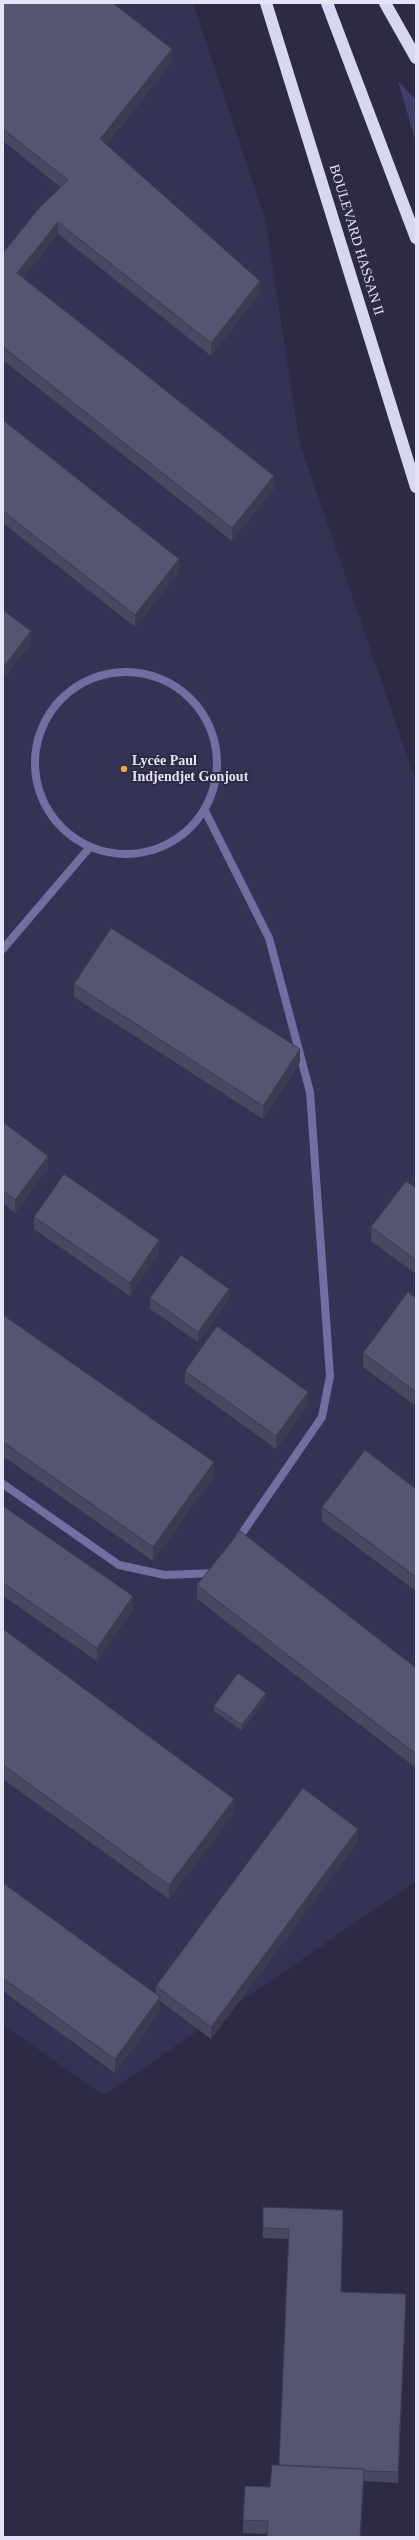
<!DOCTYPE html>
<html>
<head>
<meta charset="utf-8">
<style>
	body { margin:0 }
	#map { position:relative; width:419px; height:2540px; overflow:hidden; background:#2c2a44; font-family:Georgia,serif }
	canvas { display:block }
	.frame { position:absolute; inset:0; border:4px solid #e4e4f6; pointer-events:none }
</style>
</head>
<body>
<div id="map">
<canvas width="419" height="2540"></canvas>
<div class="frame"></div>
</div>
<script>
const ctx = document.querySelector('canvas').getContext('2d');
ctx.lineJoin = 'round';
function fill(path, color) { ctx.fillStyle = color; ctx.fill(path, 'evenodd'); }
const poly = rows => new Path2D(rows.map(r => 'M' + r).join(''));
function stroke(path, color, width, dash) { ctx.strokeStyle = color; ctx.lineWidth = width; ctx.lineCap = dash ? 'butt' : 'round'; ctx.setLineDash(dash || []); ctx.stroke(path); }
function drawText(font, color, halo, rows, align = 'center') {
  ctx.font = font + ' Georgia,serif'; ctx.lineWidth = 4; ctx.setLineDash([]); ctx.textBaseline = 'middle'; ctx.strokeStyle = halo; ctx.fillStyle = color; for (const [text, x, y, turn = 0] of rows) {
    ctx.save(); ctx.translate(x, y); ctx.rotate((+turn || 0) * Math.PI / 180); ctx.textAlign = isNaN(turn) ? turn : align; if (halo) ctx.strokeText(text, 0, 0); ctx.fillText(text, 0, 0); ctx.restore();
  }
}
fill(poly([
	[3,3,193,3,265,219,300,444,416,782,416,1881,104,2095,3,2025]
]), '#353354');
fill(poly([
	[398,81,416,100,416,143]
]), '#413e69');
stroke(poly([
	'35 763a91 91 0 1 1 182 0a91 91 0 1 1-182 0Z',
	[205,811,269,938,310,1092,330,1376,322,1417,236,1542],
	[3,949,90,847],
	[3,1484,119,1565,165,1575,215,1573]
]), '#716fa2', 8);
stroke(poly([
	[266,3,416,487],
	[327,3,416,238],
	[385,3,416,58]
]), '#d8d7f1', 12);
fill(poly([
	[3,3,172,62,106,145,260,293,211,356,58,234,23,278,274,489,232,541,3,360,3,253,60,187,3,141],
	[3,420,179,572,135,627,3,523],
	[74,984,300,1062,263,1119,74,997],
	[3,1122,48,1168,15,1213,3,1203],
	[416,1188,416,1274,371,1241,371,1227],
	[34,1217,159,1253,130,1296,34,1229],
	[150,1298,229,1299,198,1342,150,1309],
	[416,1298,416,1406,363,1367,363,1353],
	[3,1315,214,1476,153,1561,3,1456],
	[185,1371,308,1405,276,1449,185,1383],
	[416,1489,416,1591,322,1521,322,1507],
	[3,1506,133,1609,97,1661,3,1596],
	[197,1585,416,1668,416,1768,197,1599],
	[3,1629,234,1813,169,1899,3,1779],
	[266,1699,242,1731,214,1711,214,1706],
	[358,1842,211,2039,160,2001,160,2011,115,2073,3,1991,3,1883,156,1994,156,1986],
	[343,2220,341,2292,406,2304,398,2483,364,2481,267,2534,243,2533,243,2520,270,2487,279,2465,289,2239,263,2238,263,2228]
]), '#494861');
fill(poly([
	[172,49,172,62,100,152,100,139],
	[58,222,58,234,17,285,17,273],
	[260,281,260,293,211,356,211,343],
	[274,476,274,489,232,541,232,528],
	[179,559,179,572,135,627,135,615],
	[31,631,31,644,3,680,3,668],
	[300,1049,300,1062,263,1119,263,1106],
	[48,1156,48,1168,15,1213,15,1200],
	[159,1240,159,1253,130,1296,130,1283],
	[229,1289,229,1299,198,1342,198,1332],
	[308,1392,308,1405,276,1449,276,1436],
	[214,1462,214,1476,153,1561,153,1547],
	[133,1596,133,1609,97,1661,97,1648],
	[266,1693,266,1699,242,1731,242,1725],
	[234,1799,234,1813,169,1899,169,1885],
	[358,1829,358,1842,211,2039,211,2027],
	[160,1997,160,2011,115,2073,115,2059],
	[406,2294,406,2304,398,2483,398,2472],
	[364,2469,364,2481,361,2537,360,2537]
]), '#3c3b4f');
const building = poly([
	[3,3,113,3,172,49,100,139,260,281,211,343,58,222,17,273,274,476,232,528,3,347,3,253,40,207,68,180,3,129,3,3],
	[3,420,179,559,135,615,3,511,3,420],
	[3,610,31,631,3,668,3,610],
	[111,928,300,1049,263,1106,74,984,111,928],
	[3,1122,48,1156,15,1200,3,1191,3,1122],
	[64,1174,159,1240,130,1283,34,1217,64,1174],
	[406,1181,416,1188,416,1260,371,1227,406,1181],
	[181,1255,229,1289,198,1332,150,1298,181,1255],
	[408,1292,416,1298,416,1392,363,1353,408,1292],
	[3,1315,214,1462,153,1547,3,1442,3,1315],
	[217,1326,308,1392,276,1436,185,1371,217,1326],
	[365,1450,416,1489,416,1577,322,1507,365,1450],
	[3,1506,133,1596,97,1648,3,1583,3,1506],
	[240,1531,416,1668,416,1754,197,1585,240,1531],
	[3,1629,234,1799,169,1885,3,1765,3,1629],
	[238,1673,266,1693,242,1725,214,1706,238,1673],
	[303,1788,358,1829,211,2027,156,1986,303,1788],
	[3,1883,160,1997,115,2059,3,1978,3,1883],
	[263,2207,343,2210,341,2292,406,2294,398,2472,364,2471,364,2469,279,2465,289,2229,263,2228,263,2207],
	[272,2465,364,2469,360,2537,267,2537,268,2521,243,2520,245,2486,270,2487,272,2465]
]);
fill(building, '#555471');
stroke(building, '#3c3b4f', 1);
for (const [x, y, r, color] of [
	[124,769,4,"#eca93a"]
]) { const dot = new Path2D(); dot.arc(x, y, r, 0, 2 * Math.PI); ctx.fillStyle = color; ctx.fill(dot); stroke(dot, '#2c2a44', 1.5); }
drawText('14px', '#e4e4f6', '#2c2a44', [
	["BOULEVARD HASSAN II",356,240,73]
]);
drawText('bold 14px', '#e4e4f6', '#2c2a44', [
	["Lycée Paul",132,761],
	["Indjendjet Gonjout",132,777]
], 'left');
</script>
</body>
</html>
